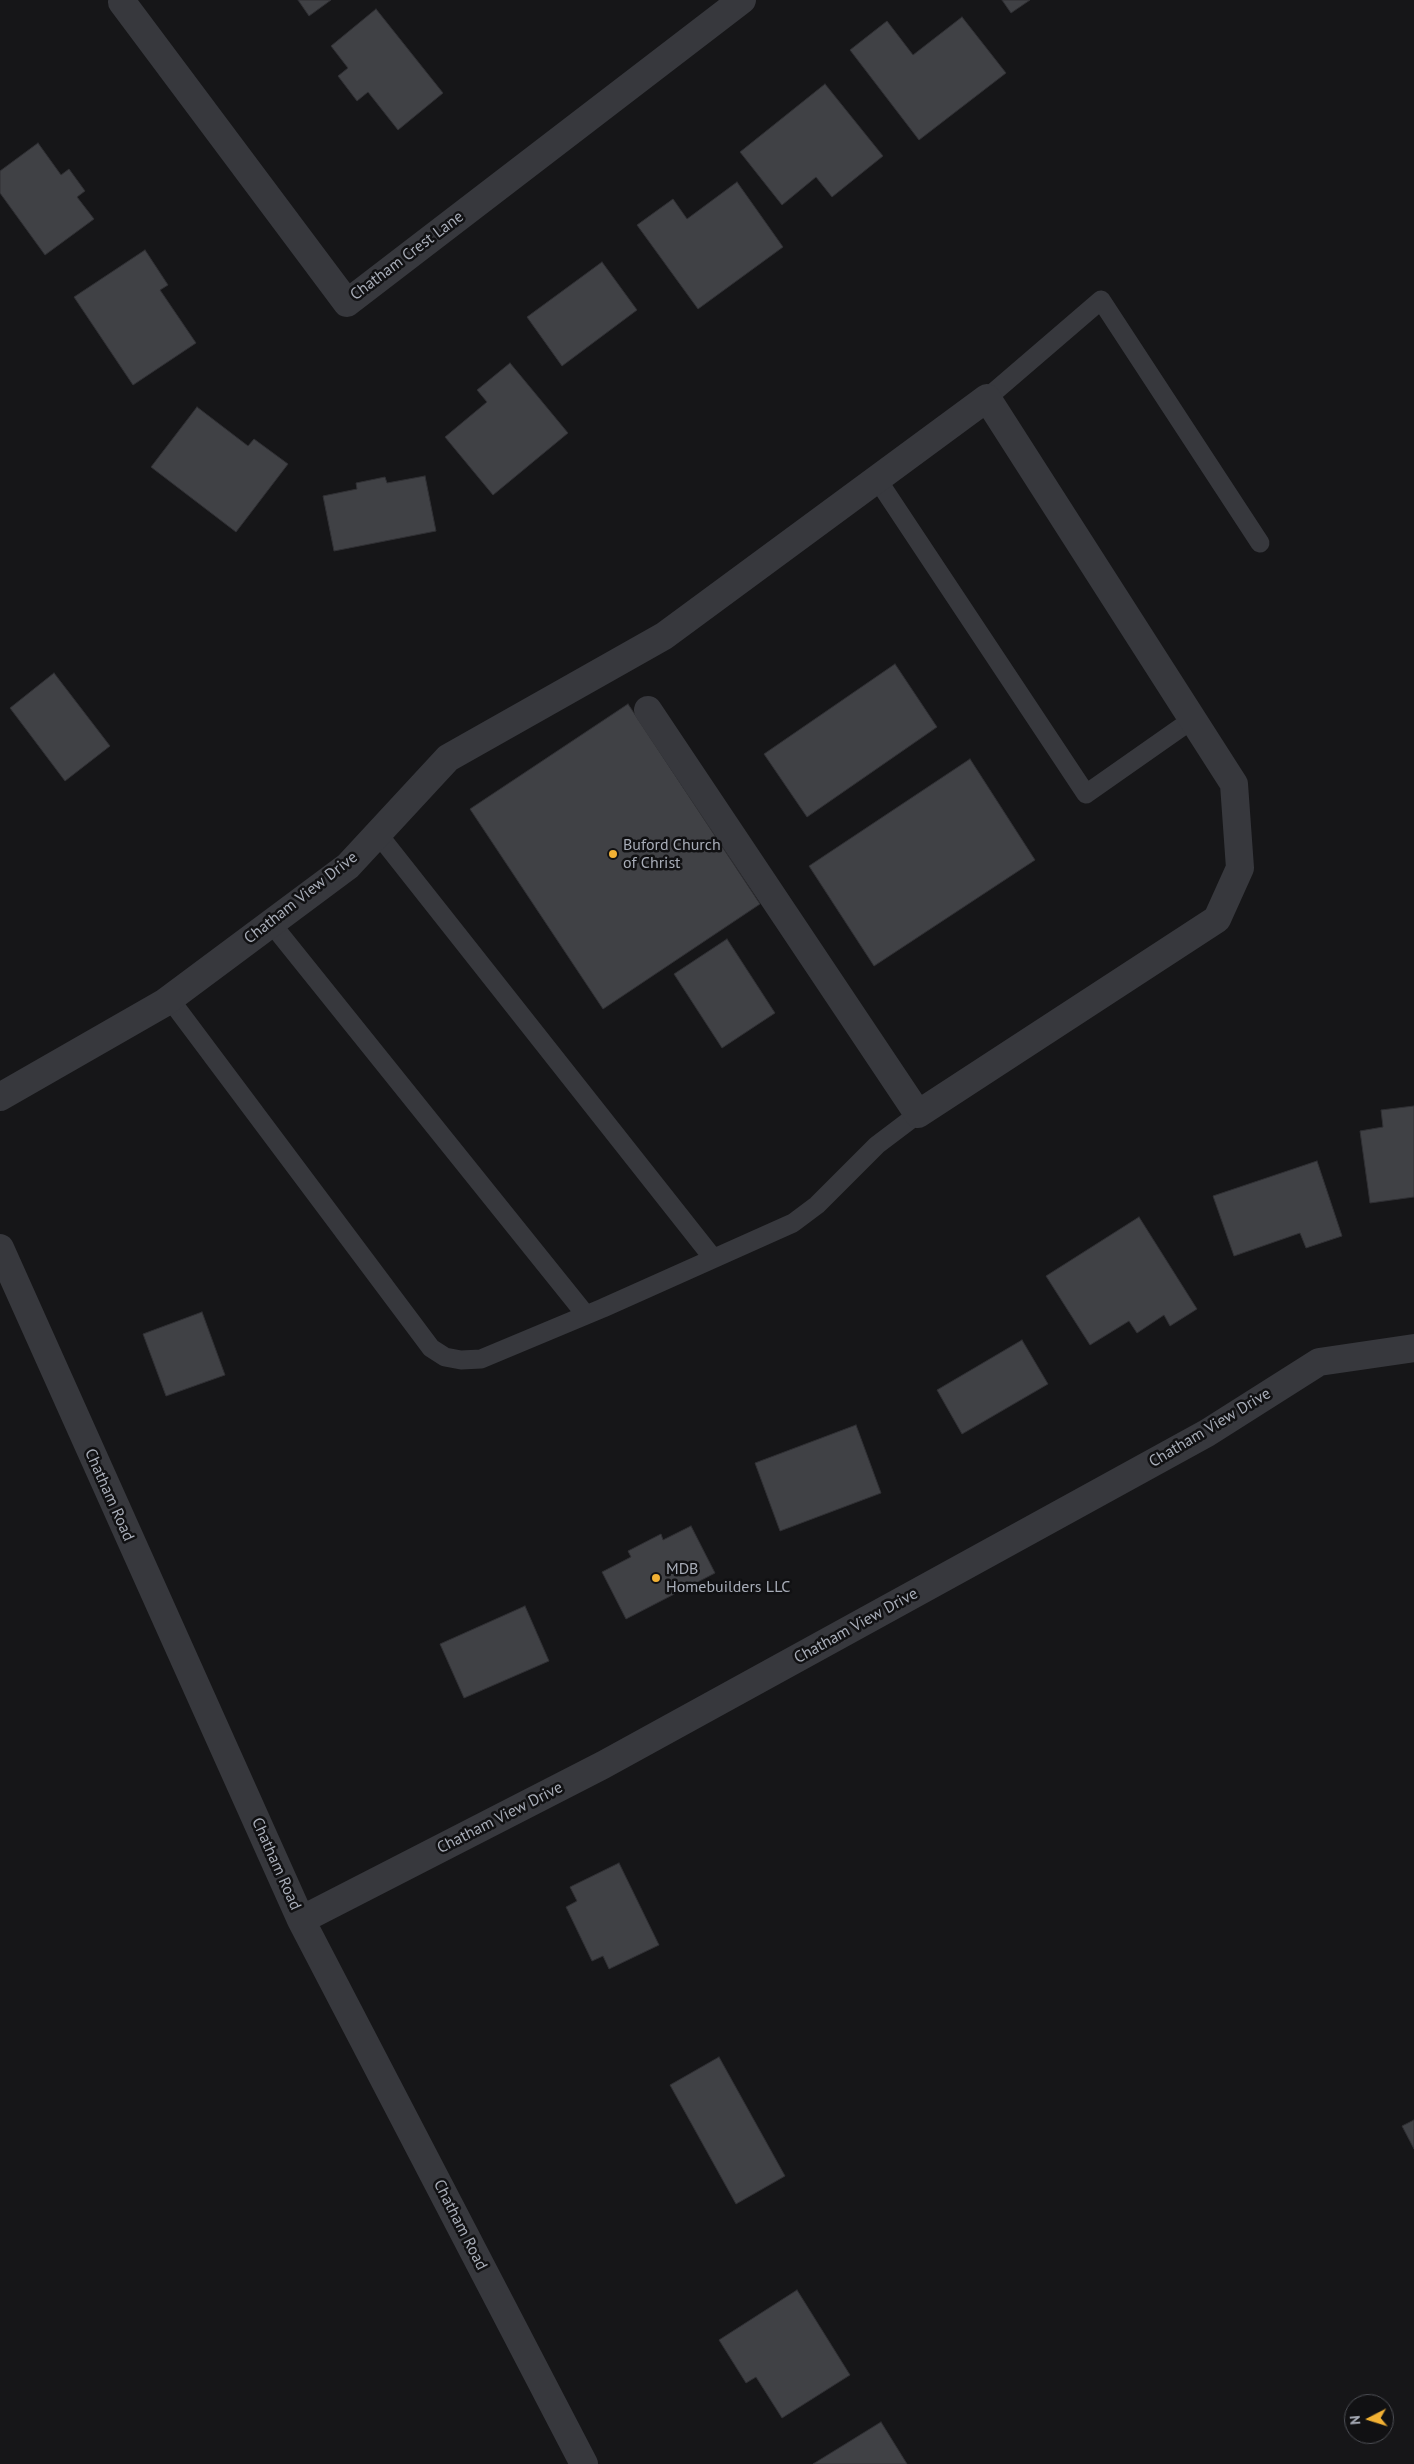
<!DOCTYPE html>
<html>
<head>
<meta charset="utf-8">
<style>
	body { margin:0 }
	#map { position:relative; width:1414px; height:2464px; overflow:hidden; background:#161618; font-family:"PT Sans",sans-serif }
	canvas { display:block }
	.north { position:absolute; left:1344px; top:2394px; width:50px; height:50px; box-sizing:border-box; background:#111113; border:1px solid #4d4f55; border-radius:50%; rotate:265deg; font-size:14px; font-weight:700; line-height:20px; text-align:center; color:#a8adb8 }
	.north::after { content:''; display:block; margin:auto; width:18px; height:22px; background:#f2b134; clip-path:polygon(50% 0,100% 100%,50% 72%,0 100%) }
</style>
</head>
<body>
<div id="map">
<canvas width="1414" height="2464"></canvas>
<div class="north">N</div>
</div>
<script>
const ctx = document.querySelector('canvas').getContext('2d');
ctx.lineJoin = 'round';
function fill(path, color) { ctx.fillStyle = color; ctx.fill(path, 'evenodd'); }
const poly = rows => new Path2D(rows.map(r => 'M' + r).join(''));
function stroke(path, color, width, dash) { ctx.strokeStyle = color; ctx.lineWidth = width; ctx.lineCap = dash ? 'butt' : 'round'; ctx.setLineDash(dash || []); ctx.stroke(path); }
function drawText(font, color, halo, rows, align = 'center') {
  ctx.font = font + ' "PT Sans",sans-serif'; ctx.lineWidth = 5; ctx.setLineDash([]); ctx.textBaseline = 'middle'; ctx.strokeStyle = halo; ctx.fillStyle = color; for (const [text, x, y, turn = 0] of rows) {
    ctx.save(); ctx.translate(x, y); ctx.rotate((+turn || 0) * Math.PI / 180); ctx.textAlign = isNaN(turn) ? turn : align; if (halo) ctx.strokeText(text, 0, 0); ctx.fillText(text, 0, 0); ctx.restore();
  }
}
const building = poly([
	[298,0,331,0,309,16,298,0],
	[1002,0,1030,0,1011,13,1002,0],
	[376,9,443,93,398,130,368,92,357,101,338,76,348,68,331,46,376,9],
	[962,17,1006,73,919,140,850,50,887,21,913,55,962,17],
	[825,84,883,156,832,197,816,177,782,205,740,152,825,84],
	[38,143,61,175,69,169,85,191,77,197,94,219,45,255,0,193,0,171,38,143],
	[737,182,783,247,698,309,637,225,673,199,687,219,737,182],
	[145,250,168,285,160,290,196,343,133,385,74,297,145,250],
	[602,262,637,310,562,366,527,317,602,262],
	[510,363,568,433,493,495,445,437,487,402,477,390,510,363],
	[197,407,248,446,254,439,288,464,236,532,151,467,197,407],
	[425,476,436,531,334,551,323,496,357,489,356,483,385,477,387,483,425,476],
	[895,664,937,727,807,817,764,754,895,664],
	[54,673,110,746,65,781,10,708,54,673],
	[628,704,760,904,603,1009,470,809,628,704],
	[970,759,1035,860,874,966,809,866,970,759],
	[727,939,775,1013,722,1048,674,974,727,939],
	[1414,1106,1414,1197,1370,1203,1360,1131,1383,1127,1381,1110,1414,1106],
	[1317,1161,1342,1236,1306,1248,1300,1233,1234,1256,1213,1196,1317,1161],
	[1139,1217,1197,1309,1170,1326,1164,1315,1137,1333,1129,1321,1090,1345,1046,1276,1139,1217],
	[202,1312,225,1375,166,1396,143,1334,202,1312],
	[1022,1340,1048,1384,962,1434,937,1390,1022,1340],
	[856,1425,881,1493,780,1531,755,1463,856,1425],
	[691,1526,715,1573,626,1619,602,1572,631,1557,628,1551,661,1534,663,1540,691,1526],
	[525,1606,549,1661,464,1698,440,1644,525,1606],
	[619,1863,659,1945,609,1969,603,1956,592,1961,566,1907,577,1901,570,1887,619,1863],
	[719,2057,785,2176,736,2204,670,2085,719,2057],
	[1414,2120,1414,2149,1402,2126,1414,2120],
	[797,2290,850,2375,782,2418,756,2377,746,2383,719,2340,797,2290],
	[881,2422,907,2464,813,2464,881,2422]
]);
fill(building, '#404145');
stroke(building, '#303034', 1);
stroke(poly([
	[987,398,1101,300,1260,543],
	[877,479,1086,794,1193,719],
	[378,834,713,1258],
	[271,923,586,1315],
	[169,998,431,1348,445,1357,461,1360,481,1359,603,1308,793,1223,817,1205,877,1145,918,1114]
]), '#37383d', 19);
stroke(poly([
	[122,2,347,303,742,0],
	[0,1097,164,1003,348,866,448,758,664,636,987,398,1234,784,1240,868,1217,919,918,1114,648,710],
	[0,1248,301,1920,584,2464],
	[301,1920,603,1765,1207,1433,1319,1362,1414,1348]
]), '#37383d', 28);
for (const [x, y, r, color] of [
	[613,854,5,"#f2b134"],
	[656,1578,5,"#f2b134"]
]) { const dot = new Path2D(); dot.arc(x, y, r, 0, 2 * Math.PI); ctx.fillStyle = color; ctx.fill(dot); stroke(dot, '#111113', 2); }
drawText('16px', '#a8adb8', '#111113', [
	["Chatham Crest Lane",407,256,-37],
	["Chatham View Drive",301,898,-38],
	["Chatham View Drive",1210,1428,-31],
	["Chatham Road",109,1495,66],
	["Chatham View Drive",856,1626,-29],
	["Chatham View Drive",500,1818,-27],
	["Chatham Road",276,1864,66],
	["Chatham Road",460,2225,63]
]);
drawText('16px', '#a8adb8', '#111113', [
	["Buford Church",623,845],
	["of Christ",623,863],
	["MDB",666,1569],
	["Homebuilders LLC",666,1587]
], 'left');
</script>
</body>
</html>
